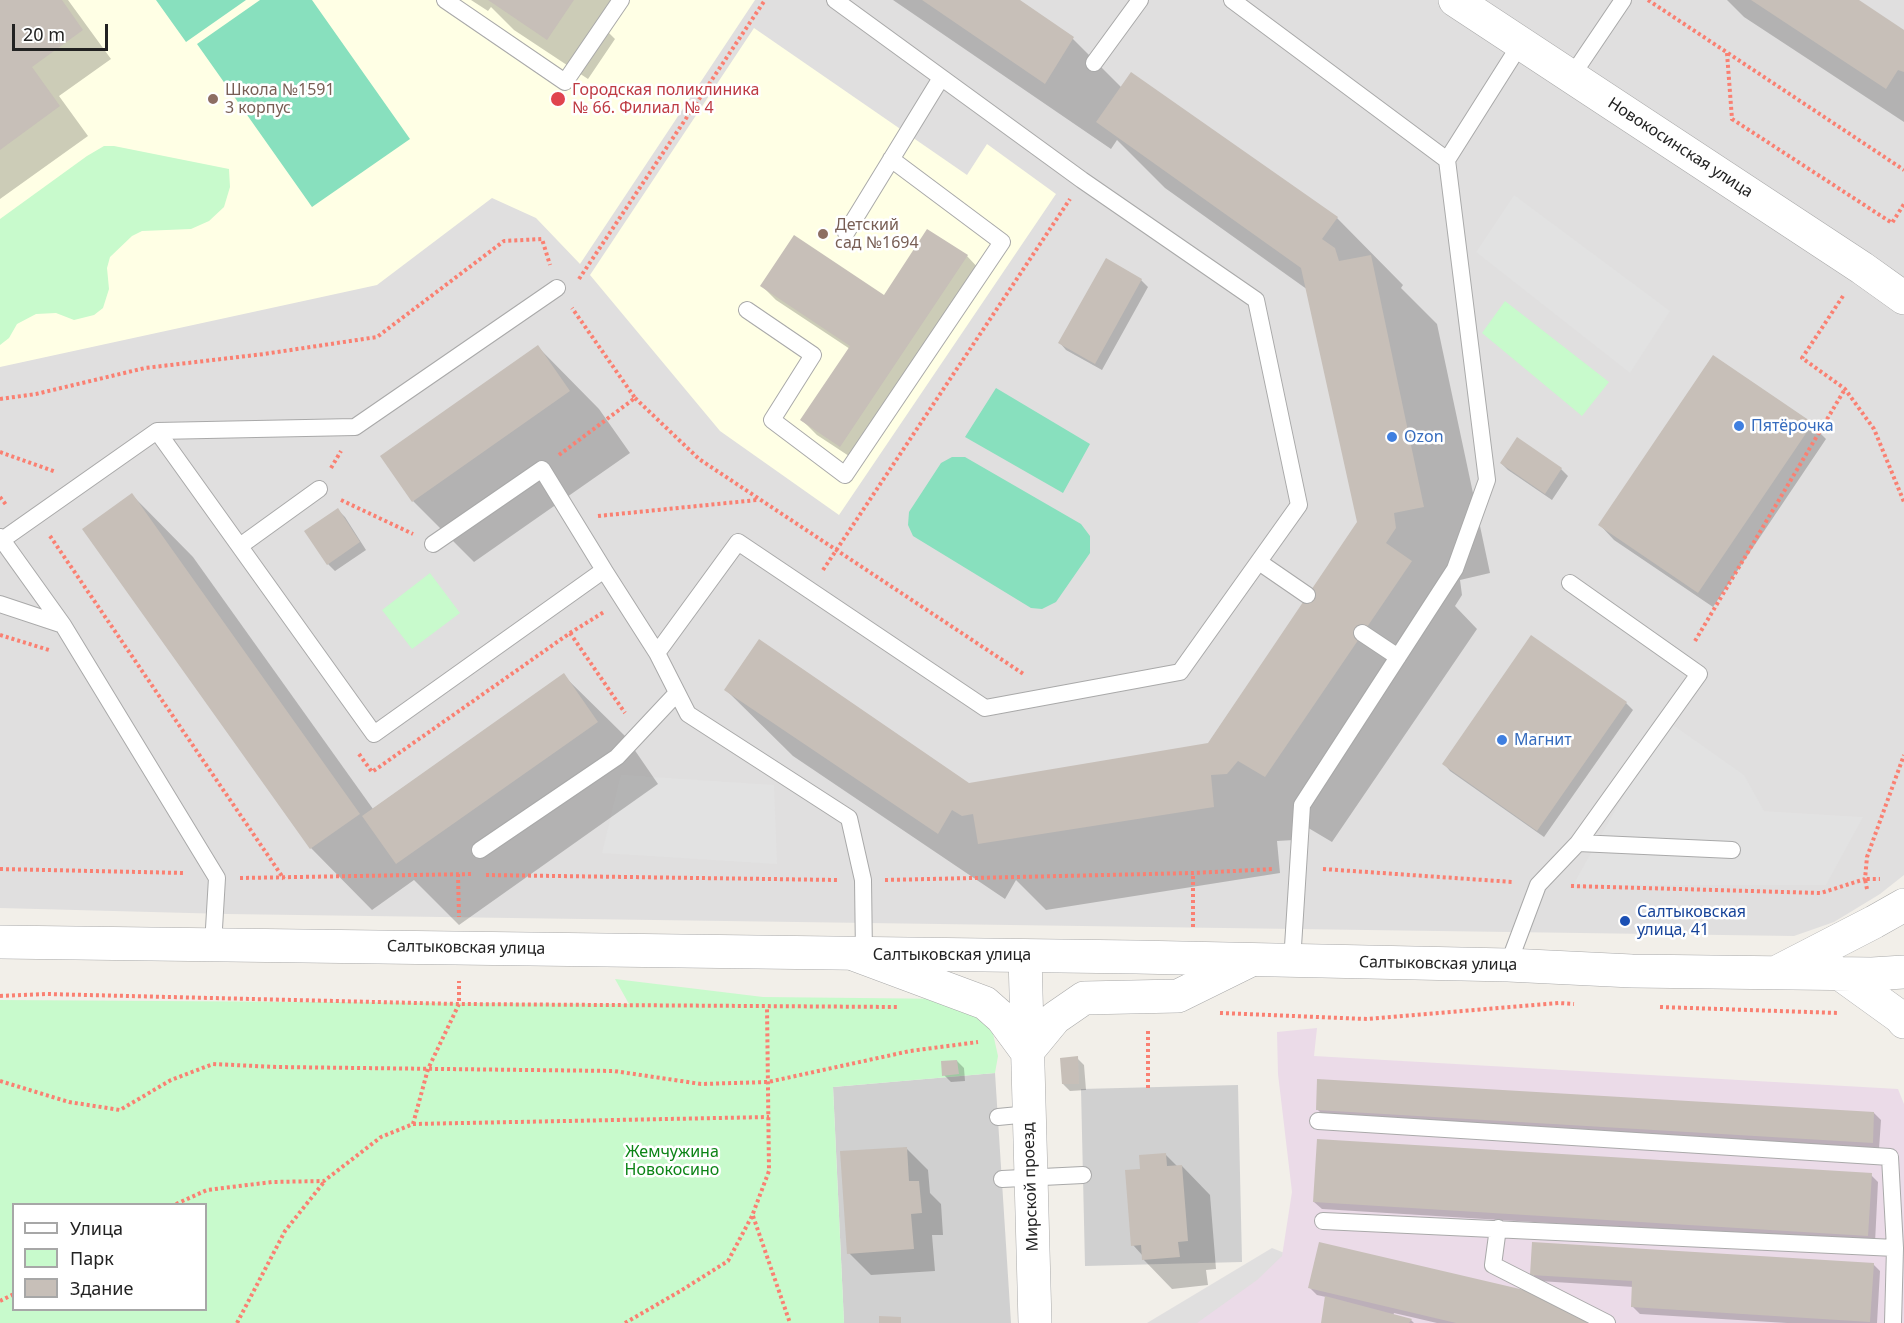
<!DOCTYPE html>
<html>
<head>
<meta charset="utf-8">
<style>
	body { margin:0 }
	#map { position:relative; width:1904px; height:1323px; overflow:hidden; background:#f2efe9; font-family:"Noto Sans",sans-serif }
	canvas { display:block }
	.legend { position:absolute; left:12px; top:1203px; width:195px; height:108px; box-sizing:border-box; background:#fff; border:2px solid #a7a7a7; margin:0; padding:8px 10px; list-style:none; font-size:18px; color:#222 }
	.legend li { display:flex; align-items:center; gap:12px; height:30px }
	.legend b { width:30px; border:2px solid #a7a7a7 }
	.scale { position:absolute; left:12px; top:24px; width:96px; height:27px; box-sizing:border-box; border:3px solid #222; border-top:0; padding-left:8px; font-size:18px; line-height:21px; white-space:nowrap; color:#222; -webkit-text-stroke:4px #fff; paint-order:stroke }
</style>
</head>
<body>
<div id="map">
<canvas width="1904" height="1323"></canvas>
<ul class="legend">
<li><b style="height:8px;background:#fff"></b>Улица</li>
<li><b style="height:16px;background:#c8facc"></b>Парк</li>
<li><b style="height:16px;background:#c7bfb8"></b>Здание</li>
</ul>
<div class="scale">20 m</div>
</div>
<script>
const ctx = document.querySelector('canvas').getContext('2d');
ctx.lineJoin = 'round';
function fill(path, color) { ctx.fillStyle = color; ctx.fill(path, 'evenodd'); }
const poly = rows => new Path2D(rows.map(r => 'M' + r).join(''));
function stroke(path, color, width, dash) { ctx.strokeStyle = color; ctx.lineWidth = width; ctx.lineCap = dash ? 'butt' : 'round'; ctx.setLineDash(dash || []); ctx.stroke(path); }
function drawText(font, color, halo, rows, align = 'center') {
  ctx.font = font + ' "Noto Sans",sans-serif'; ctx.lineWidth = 5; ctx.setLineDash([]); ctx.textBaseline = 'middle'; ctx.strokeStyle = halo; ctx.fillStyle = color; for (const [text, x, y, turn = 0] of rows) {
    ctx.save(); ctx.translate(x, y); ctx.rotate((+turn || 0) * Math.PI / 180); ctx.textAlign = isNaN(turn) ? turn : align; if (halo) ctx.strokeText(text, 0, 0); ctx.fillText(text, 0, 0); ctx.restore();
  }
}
fill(poly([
	[0,0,1904,0,1904,875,1880,894,1834,922,1794,936,227,914,0,908],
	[1272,1248,1460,1323,1147,1323]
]), '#e0dfdf');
fill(poly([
	[1317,1028,1314,1056,1898,1089,1904,1104,1904,1323,1197,1323,1257,1280,1282,1256,1292,1192,1278,1074,1277,1032]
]), '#ebdbe8');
fill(poly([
	[0,0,755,0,580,264,536,218,492,198,377,285,0,367],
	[754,28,967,175,987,144,1056,194,839,515,720,431,590,275]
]), '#ffffe5');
fill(poly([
	[995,1073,1011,1323,844,1323,833,1087],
	[1238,1085,1242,1262,1085,1266,1081,1089]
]), '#d0d0d0');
fill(poly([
	[104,146,114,146,229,169,230,187,224,207,209,221,191,229,142,231,132,236,110,257,107,268,109,289,103,308,94,315,74,320,56,313,36,314,17,324,9,338,0,345,0,219,87,156],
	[1505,301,1609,382,1582,416,1482,333],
	[430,573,460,613,412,649,382,610],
	[615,979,763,997,956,999,990,1020,998,1056,995,1073,833,1087,844,1323,0,1323,0,1000,629,1004],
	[14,1204,206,1204,206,1310,14,1310]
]), '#c8facc');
fill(poly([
	[156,0,246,0,186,42],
	[260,0,312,0,410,139,312,207,197,44],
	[996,388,1090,444,1063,493,965,437],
	[952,457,965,457,1081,524,1090,536,1090,553,1056,602,1042,609,1031,608,913,536,908,525,909,512,941,463]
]), '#88e0be');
fill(poly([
	[1514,195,1670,311,1630,373,1476,252],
	[1666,720,1744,775,1764,811,1863,817,1826,885,1573,885],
	[621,775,774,785,777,864,602,853]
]), '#e2e2e2');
fill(poly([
	[0,0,68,0,111,59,59,96,88,136,0,199],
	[471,0,621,0,603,27,615,39,588,79,514,30,491,7,488,11],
	[893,0,1017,0,1073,39,1122,88,1337,218,1403,285,1401,288,1437,324,1490,573,1460,580,1462,595,1455,606,1477,629,1332,842,1305,826,1294,840,1277,841,1280,873,1046,910,1016,880,1005,899,793,756,726,690,969,784,1208,744,1359,522,1308,290,1165,188,1117,140,1111,149],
	[1727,0,1856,0,1904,31,1904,122,1744,17],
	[967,256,981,271,855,460,817,435,802,420,850,349,776,300,762,286,884,297],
	[1106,260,1141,280,1148,287,1102,370,1066,350,1060,343],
	[538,347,599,409,630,453,474,562,413,501],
	[1812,425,1826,439,1713,607,1614,540,1600,525],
	[1501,463,1561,469,1568,476,1552,500,1508,470],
	[132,495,193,557,373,809,563,675,625,736,658,784,459,925,414,880,372,910,311,848,84,529],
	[338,510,345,517,366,550,335,571,328,564],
	[1626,703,1633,710,1544,837,1450,771,1444,764],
	[1077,1058,1084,1065,1086,1090,1070,1091,1063,1084],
	[957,1061,964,1068,965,1081,951,1082,944,1075],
	[1317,1109,1874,1113,1881,1120,1879,1149,1324,1116],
	[906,1148,928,1170,930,1193,941,1204,943,1235,932,1235,935,1271,871,1275,849,1253],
	[1165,1154,1178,1167,1182,1166,1210,1195,1216,1269,1206,1270,1208,1285,1172,1289,1144,1260,1143,1256,1133,1245,1142,1170],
	[1871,1175,1878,1182,1875,1243,1322,1209,1314,1202],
	[1873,1264,1880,1271,1877,1323,1787,1323,1640,1314,1633,1307,1634,1287,1539,1281,1532,1274],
	[1310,1288,1588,1323,1437,1323,1394,1313,1393,1316,1411,1320,1414,1323,1323,1323,1326,1297,1317,1295]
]), '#0003');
fill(poly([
	[0,0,62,0,83,30,32,67,60,106,0,150],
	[488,0,574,0,547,40],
	[922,0,1020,0,1074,37,1045,84],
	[1751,0,1859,0,1904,30,1904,72,1898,70,1886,89],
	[1131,72,1338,217,1322,239,1335,248,1339,261,1371,255,1424,507,1394,513,1396,528,1386,543,1412,561,1265,777,1238,761,1227,774,1211,775,1214,807,978,844,973,814,962,816,952,810,938,834,724,690,759,639,969,783,1208,743,1357,522,1301,268,1096,122],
	[927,229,968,255,840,447,800,420,850,346,760,286,794,235,884,295],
	[1106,258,1142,279,1095,364,1058,343],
	[538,345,570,391,412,502,380,456],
	[1713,355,1813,423,1698,593,1598,525],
	[1517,437,1562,468,1545,494,1500,463],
	[132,493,360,814,310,849,82,529],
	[338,508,360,542,327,565,304,531],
	[1531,635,1627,702,1537,831,1442,764],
	[564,673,598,722,396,864,362,816],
	[1078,1056,1079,1084,1062,1084,1060,1058],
	[957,1060,959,1074,942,1076,941,1061],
	[1317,1079,1874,1112,1873,1143,1316,1110],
	[1317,1139,1872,1173,1868,1236,1313,1202],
	[907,1147,909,1181,919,1181,922,1213,911,1214,914,1249,847,1254,840,1151],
	[1166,1153,1167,1166,1182,1165,1188,1241,1178,1242,1180,1257,1142,1260,1141,1245,1131,1246,1125,1170,1140,1169,1139,1155],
	[1319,1242,1537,1293,1589,1323,1456,1323,1308,1288],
	[1532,1242,1874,1263,1870,1322,1631,1307,1632,1281,1530,1275],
	[1325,1296,1412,1319,1409,1323,1321,1323],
	[879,1316,901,1317,901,1323,879,1323]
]), '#c7bfb8');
const service = poly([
	[445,0,565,82,621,0],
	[835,0,1082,180,1256,300,1299,505,1180,672,985,708,738,542,657,653,688,714,849,818,863,880,864,955],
	[1232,0,1447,160,1487,480,1455,569,1302,805,1292,962],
	[1094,63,1140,0],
	[1571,77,1623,0],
	[1447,160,1521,43],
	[846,233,941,78],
	[747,310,813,355,772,420,845,475,1002,242,891,159],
	[157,431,374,734,604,570,657,653],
	[0,537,63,625,217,878,213,945],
	[2,540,157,431,355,427,557,288],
	[433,544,542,469,604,570],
	[240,546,319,489],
	[1259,562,1307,595],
	[0,604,63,625],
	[1362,633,1398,657],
	[1578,843,1732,850],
	[480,850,617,757,677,693],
	[1508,965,1538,885,1578,843,1699,674,1570,583],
	[998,1117,1029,1114],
	[1318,1121,1890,1157,1895,1248,1893,1323],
	[1002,1179,1083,1175],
	[1323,1221,1895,1248],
	[1498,1228,1493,1265,1607,1323]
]);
const minor = poly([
	[856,955,985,1003,1002,1018,1027,1052],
	[1025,956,1035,1323],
	[1027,1052,1055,1018,1084,998,1178,996,1249,961]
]);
const tertiary = poly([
	[1455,0,1862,268,1904,298],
	[0,942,1136,957,1508,965,1632,971,1872,974,1904,972],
	[1779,971,1874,922,1904,905],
	[1839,973,1900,1017,1904,1022]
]);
stroke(service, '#a9a9a9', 18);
stroke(minor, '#a9a9a9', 34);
stroke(tertiary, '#a9a9a9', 34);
stroke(poly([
	[1648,0,1904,170],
	[1727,53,1732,119,1892,223,1904,204],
	[579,279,765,0],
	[1843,296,1802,358,1845,389,1874,429,1904,502],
	[635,398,699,459,1025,675],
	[0,399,36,394,145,368,264,354,377,337,504,241,542,239,550,265],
	[0,452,56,472],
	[559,455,635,398,572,308],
	[331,468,341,451],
	[0,497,7,506],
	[341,500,413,534],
	[598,516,757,500],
	[50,536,284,879],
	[823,570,1070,199],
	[570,633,625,713],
	[0,635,49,650],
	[1695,641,1845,389],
	[359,754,372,772,570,633,604,612],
	[0,869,185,873],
	[1323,869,1513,882],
	[458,874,459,917],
	[486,875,839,880],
	[240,878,473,874],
	[885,880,1193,873,1274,869],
	[1571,886,1821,893,1865,879,1867,857,1904,755],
	[1867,889,1865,879,1880,879],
	[1193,927,1193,873],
	[0,996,46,994,459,1004,897,1007],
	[1660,1007,1838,1013],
	[1220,1013,1367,1019,1559,1003,1574,1004],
	[0,1081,69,1102,120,1110,171,1080,213,1064,276,1067,614,1071,701,1084,768,1082,910,1051,978,1042],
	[1148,1088,1148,1028],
	[413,1124,428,1069,459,1004,459,981],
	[176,1204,207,1190,272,1182,324,1181,381,1137,413,1124,769,1117],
	[753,1216,790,1323],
	[0,1301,14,1294],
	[237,1323,285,1231,324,1182],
	[625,1323,682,1290,728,1261,752,1216,769,1171,767,1007]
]), '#fa8072', 4, [3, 3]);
stroke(service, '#fff', 16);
stroke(minor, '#fff', 33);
stroke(tertiary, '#fff', 33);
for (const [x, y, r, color] of [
	[213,99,6,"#8d6e63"],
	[558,99,8,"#e0444e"],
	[823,234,6,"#8d6e63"],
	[1739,426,6,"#3f7fe0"],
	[1392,437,6,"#3f7fe0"],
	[1502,740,6,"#3f7fe0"],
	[1625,921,6,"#1a4fb4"]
]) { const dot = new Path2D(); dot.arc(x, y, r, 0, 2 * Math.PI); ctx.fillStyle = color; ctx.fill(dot); stroke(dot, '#fff', 2); }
drawText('16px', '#785e54', '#fff', [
	["Школа №1591",225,90],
	["3 корпус",225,108],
	["Детский",835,225],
	["сад №1694",835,243]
], 'left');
drawText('16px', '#be3a42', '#fff', [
	["Городская поликлиника",572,90],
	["№ 66. Филиал № 4",572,108]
], 'left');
drawText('16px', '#222', '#fff', [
	["Новокосинская улица",1680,148,33],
	["Салтыковская улица",466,948,1],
	["Салтыковская улица",952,955],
	["Салтыковская улица",1438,964,1],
	["Мирской проезд",1031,1187,-92]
]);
drawText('16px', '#366cbe', '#fff', [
	["Пятёрочка",1751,426],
	["Ozon",1404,437],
	["Магнит",1514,740]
], 'left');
drawText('16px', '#164399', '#fff', [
	["Салтыковская",1637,912],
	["улица, 41",1637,930]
], 'left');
drawText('16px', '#0c8416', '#fff', [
	["Жемчужина",672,1152],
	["Новокосино",672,1170]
]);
</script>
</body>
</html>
